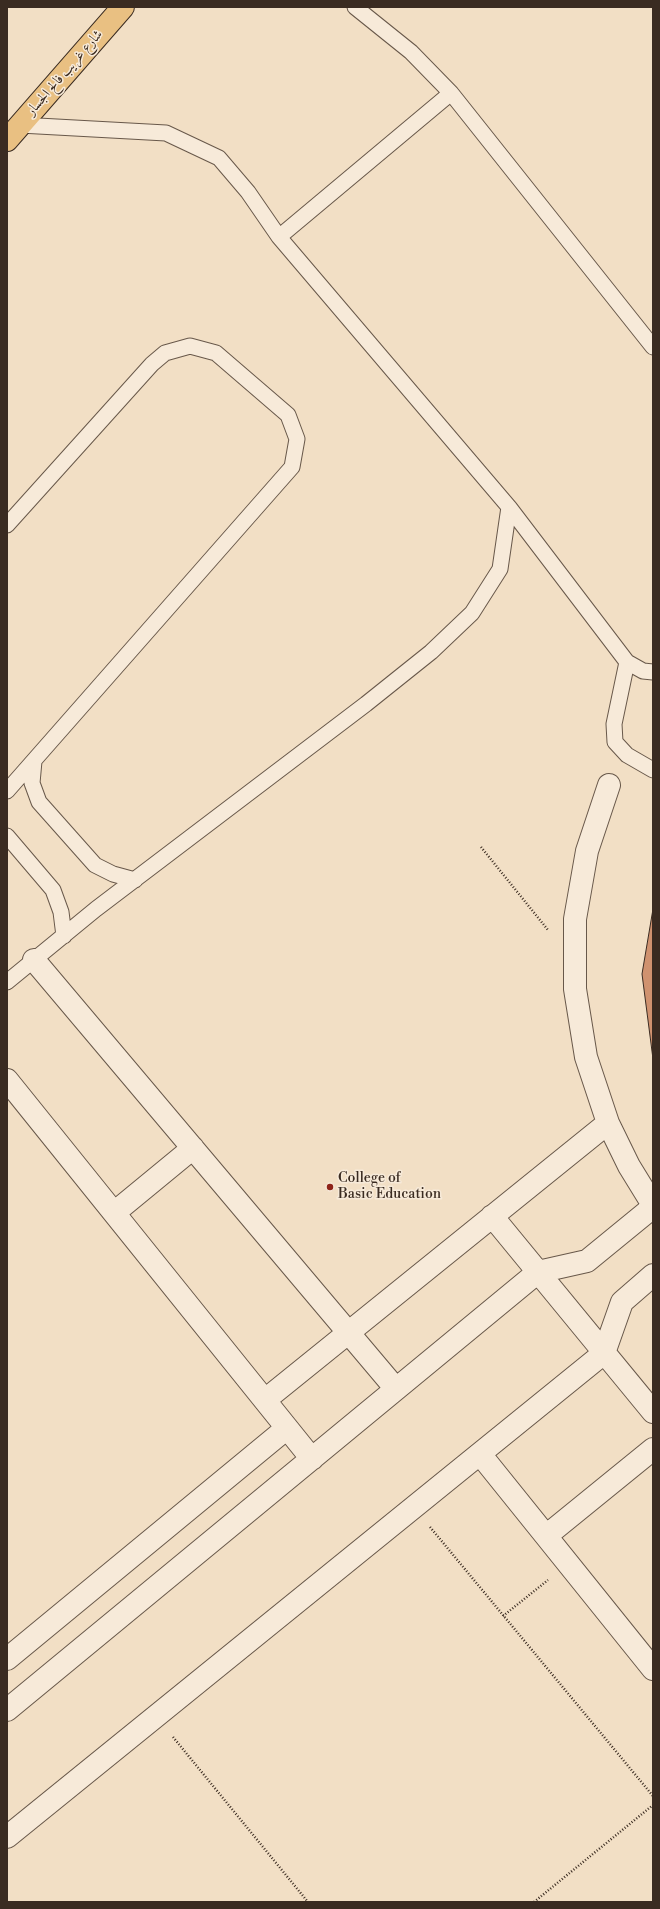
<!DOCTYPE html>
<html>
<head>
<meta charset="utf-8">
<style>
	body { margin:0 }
	#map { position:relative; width:660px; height:1909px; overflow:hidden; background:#f2dfc5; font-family:"Libre Bodoni",serif }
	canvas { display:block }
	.frame { position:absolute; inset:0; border:8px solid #3a2b21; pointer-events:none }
</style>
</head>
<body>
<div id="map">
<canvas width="660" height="1909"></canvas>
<div class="frame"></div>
</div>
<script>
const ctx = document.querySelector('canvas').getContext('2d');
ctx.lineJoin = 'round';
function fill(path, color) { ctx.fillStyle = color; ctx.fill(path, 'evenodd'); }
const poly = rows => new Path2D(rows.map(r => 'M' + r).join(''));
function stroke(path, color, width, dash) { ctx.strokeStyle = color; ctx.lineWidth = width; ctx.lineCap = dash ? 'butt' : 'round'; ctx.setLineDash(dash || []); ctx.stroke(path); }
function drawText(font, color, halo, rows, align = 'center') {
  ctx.font = font + ' "Libre Bodoni",Amiri,serif'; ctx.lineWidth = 3; ctx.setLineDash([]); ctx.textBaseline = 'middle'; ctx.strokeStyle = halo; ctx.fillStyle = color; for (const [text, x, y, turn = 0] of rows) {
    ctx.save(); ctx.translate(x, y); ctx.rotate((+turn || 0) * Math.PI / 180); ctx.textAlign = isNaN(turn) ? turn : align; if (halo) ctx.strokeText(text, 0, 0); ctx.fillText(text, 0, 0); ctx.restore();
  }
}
const building = poly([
	[653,909,653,1059,642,974,653,909]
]);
fill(building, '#d0926f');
stroke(building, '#3a2b21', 1);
const lane = poly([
	[355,7,411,52,451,93,653,347],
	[20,125,166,133,219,158,248,192,279,237,509,507,627,662,643,671,653,672],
	[279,237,451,93],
	[7,525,152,364,165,353,190,346,216,353,288,415,297,439,292,467,7,791],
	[627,662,614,724,615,742,627,755,653,770],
	[34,761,32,783,39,802,95,865,113,874,135,880],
	[7,836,53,890,61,912,64,936],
	[7,982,96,909,366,704,431,652,472,613,500,569,509,507]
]);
const street = poly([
	[609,785,587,851,575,919,575,989,586,1057,608,1123,629,1166,653,1205],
	[34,960,396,1389],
	[7,1080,312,1459],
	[114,1213,193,1148],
	[492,1216,653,1412],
	[265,1400,608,1123],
	[480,1454,653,1669],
	[546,1536,653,1449],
	[7,1659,287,1428],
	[7,1710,538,1272,587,1261,653,1207],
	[7,1837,604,1353,622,1302,653,1275]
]);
const primary = poly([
	[7,140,123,7]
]);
stroke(lane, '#68584a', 17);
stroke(street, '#68584a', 24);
stroke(primary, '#3a2b21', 24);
stroke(poly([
	[481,847,548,930],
	[430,1527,653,1796],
	[503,1616,548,1580],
	[173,1737,308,1902],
	[534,1902,653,1805]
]), '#3a2b21', 2.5, [1, 2]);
stroke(lane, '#f7ead9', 15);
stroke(street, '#f7ead9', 22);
stroke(primary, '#e9c082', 22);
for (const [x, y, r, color] of [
	[330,1187,4,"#8f2418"]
]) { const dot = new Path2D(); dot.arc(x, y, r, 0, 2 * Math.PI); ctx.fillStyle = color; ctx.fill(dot); stroke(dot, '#f7ead9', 1.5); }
drawText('14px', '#3a2b21', '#f7ead9', [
	["شارع غريب فالح الجسار",65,73,-49]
]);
drawText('14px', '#3a2b21', '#f7ead9', [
	["College of",338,1179],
	["Basic Education",338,1195]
], 'left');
</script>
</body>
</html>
